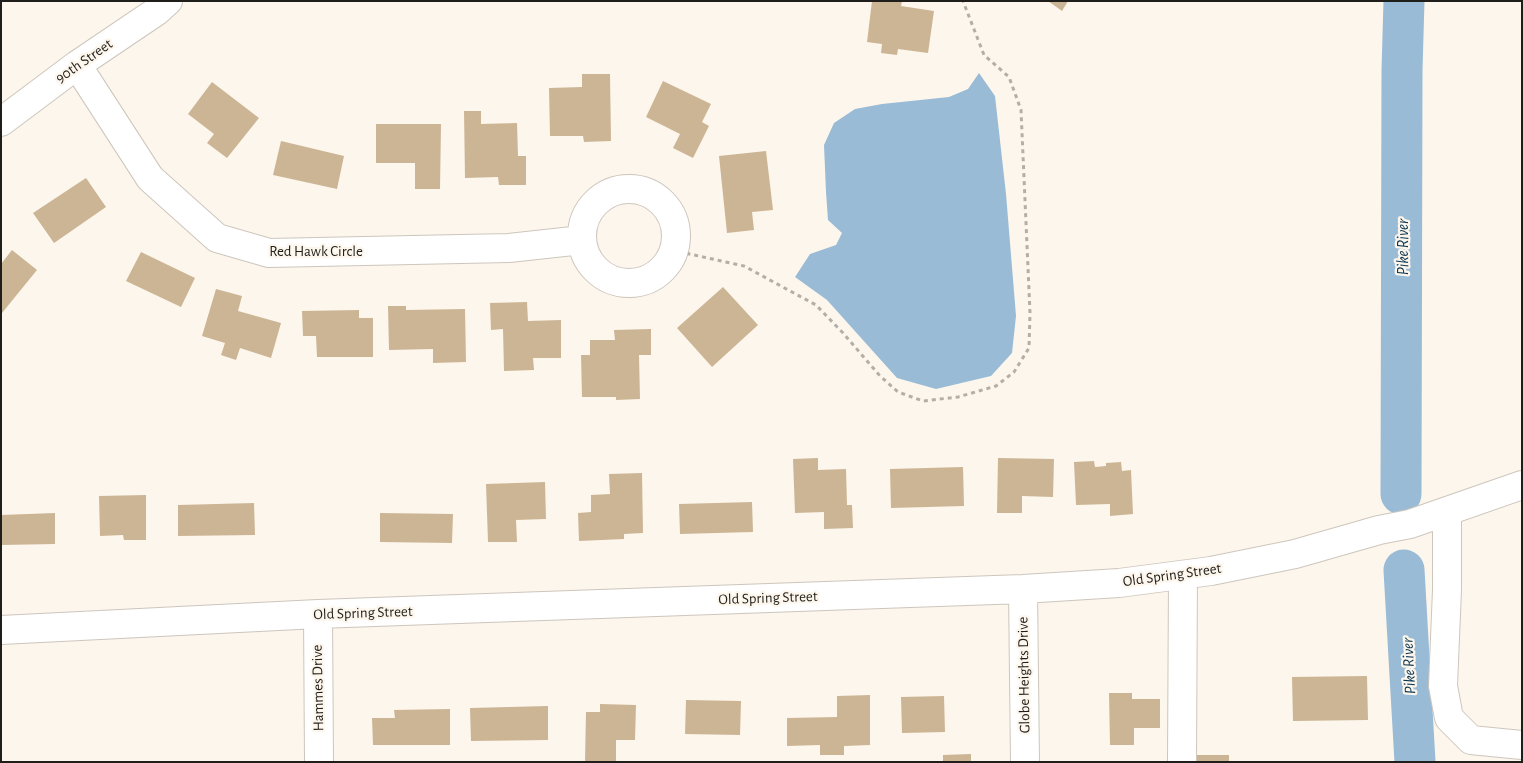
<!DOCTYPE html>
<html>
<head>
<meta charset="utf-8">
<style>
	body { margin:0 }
	#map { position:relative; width:1523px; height:763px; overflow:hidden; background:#fdf6ec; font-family:"Alegreya Sans",sans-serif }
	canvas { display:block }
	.frame { position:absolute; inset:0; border:2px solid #201e1a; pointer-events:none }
</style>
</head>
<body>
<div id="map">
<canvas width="1523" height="763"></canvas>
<div class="frame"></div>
</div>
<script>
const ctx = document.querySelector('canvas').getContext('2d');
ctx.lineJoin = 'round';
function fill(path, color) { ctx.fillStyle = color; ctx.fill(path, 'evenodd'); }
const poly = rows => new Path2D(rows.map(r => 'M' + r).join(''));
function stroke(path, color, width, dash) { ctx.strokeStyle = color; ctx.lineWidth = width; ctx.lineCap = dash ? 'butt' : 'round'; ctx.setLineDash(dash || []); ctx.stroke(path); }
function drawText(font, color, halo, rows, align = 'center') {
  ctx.font = font + ' "Alegreya Sans",sans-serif'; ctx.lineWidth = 4.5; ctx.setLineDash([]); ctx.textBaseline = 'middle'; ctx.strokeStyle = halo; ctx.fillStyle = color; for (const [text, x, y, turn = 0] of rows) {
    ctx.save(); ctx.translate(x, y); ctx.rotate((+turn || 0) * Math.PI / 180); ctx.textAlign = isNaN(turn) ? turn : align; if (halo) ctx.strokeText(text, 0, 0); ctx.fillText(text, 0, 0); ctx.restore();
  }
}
fill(poly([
	[979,73,995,96,1006,194,1016,316,1012,353,991,376,936,389,897,378,827,300,795,277,810,254,836,245,842,233,828,220,826,192,824,145,834,123,855,109,882,104,949,97,968,89]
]), '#99bbd6');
stroke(poly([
	[1401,494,1402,70,1404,1],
	[1404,570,1415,762]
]), '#99bbd6', 41);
fill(poly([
	[872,1,902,1,901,6,934,11,928,53,898,49,897,55,881,53,882,44,867,42],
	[1048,1,1068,1,1062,11],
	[582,74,610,74,611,141,584,142,583,136,550,136,549,88,582,87],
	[663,81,711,104,702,122,709,126,693,158,673,148,680,134,646,117],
	[212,82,259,118,227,158,207,143,214,134,188,114],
	[464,111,481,111,481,124,517,123,518,156,526,156,526,185,499,185,498,177,465,178],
	[376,124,441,124,440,189,415,189,415,163,376,163],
	[281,141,344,156,337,189,273,175],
	[766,151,773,210,752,212,754,230,727,233,719,156],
	[86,178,106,207,54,243,33,213],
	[12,250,37,270,2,313,1,264],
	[141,252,195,278,181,307,126,281],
	[723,287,758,325,712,367,677,328],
	[216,289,242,296,238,311,281,323,271,358,240,348,236,360,221,355,225,343,202,336],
	[527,302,528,321,561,320,561,358,533,358,534,370,504,371,503,329,491,330,490,303],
	[388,306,406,306,406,310,465,309,466,362,433,363,433,349,389,350],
	[359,310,359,318,373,318,373,357,317,357,316,336,303,336,302,311],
	[651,329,651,355,639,355,640,399,616,400,616,397,582,397,581,355,590,355,590,340,615,340,614,330],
	[818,458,818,470,846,469,847,505,852,505,853,528,824,529,824,512,795,513,793,459],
	[998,458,1054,459,1053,497,1022,496,1022,513,997,513],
	[1094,461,1095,467,1106,466,1106,463,1121,462,1122,471,1131,470,1133,514,1110,516,1110,504,1076,505,1074,462],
	[963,467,964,506,891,508,890,469],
	[642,473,643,533,624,534,624,539,579,541,578,513,591,512,591,495,610,494,609,474],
	[545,482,546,519,516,520,517,542,488,542,486,484],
	[146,495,146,540,124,540,123,535,100,536,99,496],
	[752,502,753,532,680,534,679,504],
	[254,503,255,535,178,536,178,505],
	[55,513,55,544,1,545,1,515],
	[380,513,453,514,452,543,380,542],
	[1367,676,1368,720,1293,721,1292,677],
	[1109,693,1132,693,1132,699,1160,699,1160,728,1134,728,1134,745,1110,745],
	[870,695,870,745,844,746,844,755,820,755,820,745,787,746,787,718,837,717,837,696],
	[944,696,945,732,902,733,901,697],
	[686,700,741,701,740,735,685,734],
	[600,704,636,705,635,740,616,740,616,762,585,762,586,712,600,712],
	[548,706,548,740,471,741,470,708],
	[450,709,450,745,373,745,372,718,395,718,394,710],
	[971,754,971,762,943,762,943,755],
	[1196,755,1229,755,1229,762,1196,762]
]), '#ccb594');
const minor = poly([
	[77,65,150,178,217,238,269,253,509,248,582,240],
	[1,122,77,65,157,11,168,1],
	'582 236a47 47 0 1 1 94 0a47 47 0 1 1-94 0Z',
	[1447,511,1447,590,1443,686,1449,718,1471,740,1522,745],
	[1023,589,1025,762],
	[318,614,319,762],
	[1,630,318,614,1023,589,1119,583,1211,571,1295,554,1379,530,1410,524,1522,485],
	[1182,762,1183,575]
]);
stroke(minor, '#cdc6bd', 30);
stroke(poly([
	[671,257,685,253,744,266,816,305,843,333,880,376,898,392,923,401,958,397,996,386,1014,372,1029,348,1030,313,1021,110,1009,77,984,55,963,1]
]), '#b4afa6', 3, [4, 4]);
stroke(minor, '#fff', 28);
drawText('15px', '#201e1a', '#fdf6ec', [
	["90th Street",84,61,-35],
	["Red Hawk Circle",316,251],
	["Old Spring Street",1172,575,-8],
	["Old Spring Street",768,598,-2],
	["Old Spring Street",363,613,-2],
	["Globe Heights Drive",1024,675,-91],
	["Hammes Drive",318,688,-91]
]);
drawText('italic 16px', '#0b3651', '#fdf6ec', [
	["Pike River",1403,247,-90],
	["Pike River",1409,666,-93]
]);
</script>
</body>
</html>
